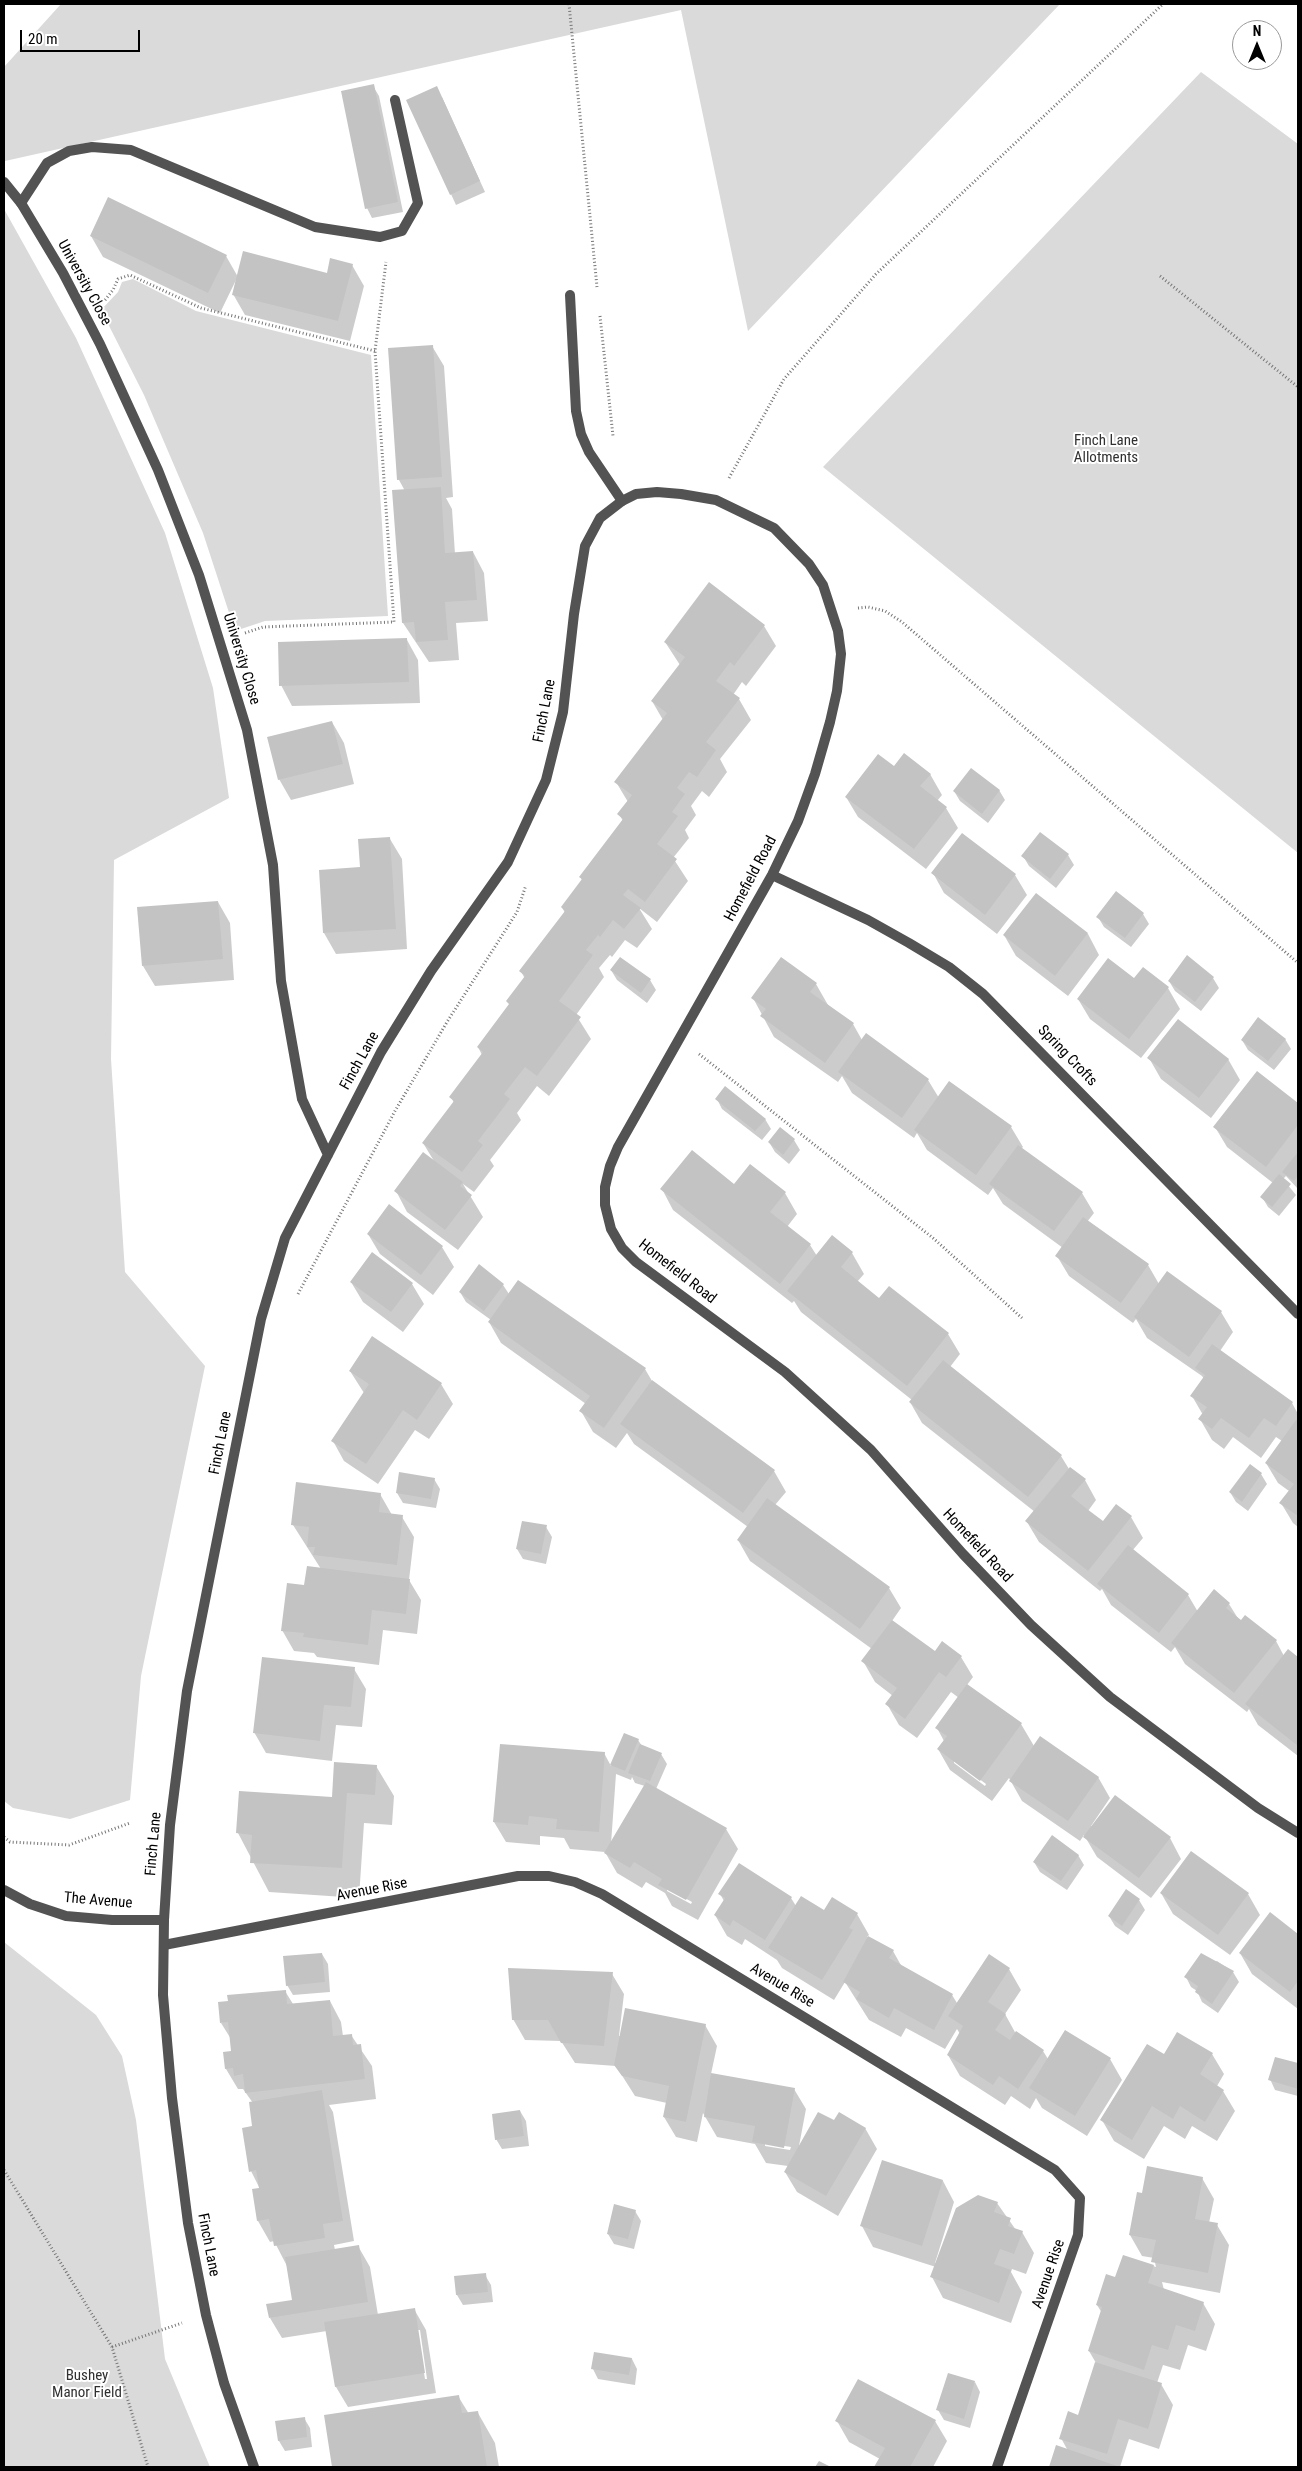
<!DOCTYPE html>
<html>
<head>
<meta charset="utf-8">
<style>
	body { margin:0 }
	#map { position:relative; width:1302px; height:2471px; overflow:hidden; background:#fff; font-family:"Roboto Condensed",sans-serif }
	canvas { display:block }
	.frame { position:absolute; inset:0; border:5px solid #000; pointer-events:none }
	.north { position:absolute; left:1232px; top:20px; width:50px; height:50px; box-sizing:border-box; background:#fff; border:1px solid #999; border-radius:50%; rotate:0deg; font-size:14px; font-weight:700; line-height:20px; text-align:center; color:#000 }
	.north::after { content:''; display:block; margin:auto; width:18px; height:22px; background:#000; clip-path:polygon(50% 0,100% 100%,50% 72%,0 100%) }
	.scale { position:absolute; left:20px; top:30px; width:120px; height:22px; box-sizing:border-box; border:2px solid #000; border-top:0; padding-left:6px; font-size:15px; line-height:18px; white-space:nowrap; color:#000; -webkit-text-stroke:4px #fff; paint-order:stroke }
</style>
</head>
<body>
<div id="map">
<canvas width="1302" height="2471"></canvas>
<div class="frame"></div>
<div class="north">N</div>
<div class="scale">20 m</div>
</div>
<script>
const ctx = document.querySelector('canvas').getContext('2d');
ctx.lineJoin = 'round';
function fill(path, color) { ctx.fillStyle = color; ctx.fill(path, 'evenodd'); }
const poly = rows => new Path2D(rows.map(r => 'M' + r).join(''));
function stroke(path, color, width, dash) { ctx.strokeStyle = color; ctx.lineWidth = width; ctx.lineCap = dash ? 'butt' : 'round'; ctx.setLineDash(dash || []); ctx.stroke(path); }
function drawText(font, color, halo, rows, align = 'center') {
  ctx.font = font + ' "Roboto Condensed",sans-serif'; ctx.lineWidth = 4; ctx.setLineDash([]); ctx.textBaseline = 'middle'; ctx.strokeStyle = halo; ctx.fillStyle = color; for (const [text, x, y, turn = 0] of rows) {
    ctx.save(); ctx.translate(x, y); ctx.rotate((+turn || 0) * Math.PI / 180); ctx.textAlign = isNaN(turn) ? turn : align; if (halo) ctx.strokeText(text, 0, 0); ctx.fillText(text, 0, 0); ctx.restore();
  }
}
fill(poly([
	[61,4,1060,4,748,331,681,10,5,161,4,67],
	[1201,72,1298,144,1298,853,823,467],
	[4,209,76,338,165,533,213,688,229,798,114,860,111,1059,125,1272,205,1366,141,1676,130,1800,70,1819,13,1808,4,1801],
	[133,279,196,311,371,355,388,616,265,621,235,631,203,533,144,395,101,310,118,292,122,282],
	[4,1942,96,2015,122,2056,136,2120,165,2359,210,2467,4,2467]
]), '#dadada');
fill(poly([
	[373,86,379,96,403,212,372,218,367,208],
	[442,97,485,192,456,205,408,100],
	[91,236,226,256,238,277,328,274,352,265,364,286,350,341,245,315,233,294,236,280,220,313,103,257],
	[432,346,444,366,453,497,446,498,452,509,455,554,473,552,484,573,488,621,456,623,459,660,429,662,403,623,405,491,399,480,389,349],
	[709,584,764,626,776,646,746,686,742,682,733,695,739,699,751,720,720,759,727,772,709,797,702,791,691,806,696,815,685,830,689,838,673,858,688,881,657,922,639,908,652,929,637,948,625,940,612,957,610,955,599,968,604,977,576,1015,591,1039,549,1096,537,1086,517,1113,521,1120,490,1160,494,1166,474,1192,463,1184,483,1217,458,1250,407,1212,396,1191,434,1161,423,1143,454,1103,451,1097,482,1055,478,1047,510,1005,525,979,521,971,565,913,562,907,582,880,580,877,623,821,619,814,628,802,616,782,663,720,652,701,680,665,665,642],
	[407,640,418,660,420,703,292,706,281,685],
	[332,722,344,743,354,784,291,800,279,779],
	[894,768,930,774,942,795,937,801,946,808,958,828,926,869,858,817,846,797],
	[999,790,1005,800,988,823,960,801,954,791],
	[962,835,1015,875,1027,895,997,934,944,893,933,873],
	[390,839,402,859,407,949,336,954,324,933,320,871,361,869],
	[1068,855,1074,865,1056,888,1029,866,1023,856],
	[1036,895,1088,934,1099,955,1068,996,1016,956,1004,935],
	[218,902,230,923,234,980,155,986,143,966],
	[1143,914,1149,924,1131,947,1104,927,1098,917],
	[1187,957,1213,978,1219,988,1201,1011,1175,991,1169,981],
	[1143,969,1168,988,1180,1009,1141,1058,1090,1019,1078,999,1135,980],
	[611,970,650,980,656,990,647,1003,617,980],
	[816,984,828,1005,853,1024,862,1040,866,1035,928,1080,939,1098,1011,1127,1023,1147,1021,1149,1082,1193,1094,1213,1087,1222,1148,1265,1159,1284,1221,1312,1233,1332,1220,1351,1292,1403,1298,1414,1298,1527,1293,1523,1281,1503,1289,1491,1278,1483,1266,1463,1282,1441,1276,1437,1261,1458,1233,1437,1224,1449,1212,1440,1200,1419,1203,1415,1192,1396,1204,1379,1202,1376,1147,1338,1136,1319,1133,1323,1069,1276,1057,1256,1063,1248,1003,1204,993,1188,988,1195,927,1150,917,1133,914,1138,852,1093,842,1076,838,1082,774,1037,753,998],
	[1285,1039,1291,1049,1274,1070,1248,1050,1242,1040],
	[1149,1058,1228,1059,1240,1080,1211,1118,1161,1079],
	[1257,1072,1298,1105,1298,1189,1286,1176,1283,1179,1296,1195,1279,1216,1268,1207,1262,1197,1273,1183,1227,1147,1215,1127],
	[717,1099,765,1119,771,1129,762,1140,722,1109],
	[794,1140,800,1150,789,1164,775,1152,769,1142],
	[751,1166,785,1193,797,1214,787,1227,810,1245,817,1256,852,1253,864,1274,857,1282,879,1299,948,1334,960,1354,950,1367,1061,1456,1069,1469,1085,1480,1096,1500,1088,1511,1103,1523,1131,1517,1143,1538,1132,1551,1188,1595,1198,1612,1229,1604,1239,1620,1276,1641,1284,1656,1288,1651,1298,1659,1298,1756,1258,1725,1249,1709,1247,1712,1185,1664,1175,1647,1171,1652,1111,1605,1102,1589,1100,1591,1039,1542,1027,1522,1035,1512,922,1423,910,1402,912,1400,801,1312,794,1301,792,1303,673,1210,662,1189,734,1186],
	[368,1234,442,1247,454,1267,433,1295,380,1254],
	[351,1282,412,1284,424,1304,403,1332,363,1302],
	[503,1285,509,1294,645,1369,652,1381,774,1471,786,1492,775,1505,889,1588,901,1608,892,1621,935,1652,961,1657,973,1677,967,1685,1021,1724,1034,1746,1098,1777,1110,1798,1091,1826,1170,1838,1181,1859,1151,1898,1097,1857,1084,1835,1080,1841,1022,1801,1009,1778,992,1801,950,1770,938,1749,944,1741,937,1728,959,1698,951,1692,917,1738,899,1725,887,1704,893,1696,875,1682,863,1661,872,1649,750,1561,738,1540,748,1527,634,1444,627,1433,616,1448,593,1432,581,1411,586,1404,501,1343,489,1322,491,1320,466,1302,460,1292],
	[954,1760,986,1784,985,1786,954,1763],
	[350,1371,441,1384,453,1404,429,1439,415,1430,378,1484,344,1461,333,1441,364,1393],
	[1261,1474,1267,1484,1248,1511,1236,1502,1230,1492],
	[434,1479,440,1489,436,1508,403,1503,397,1493],
	[380,1494,392,1515,402,1517,414,1537,409,1580,421,1600,417,1634,383,1630,379,1665,317,1657,314,1653,294,1651,282,1630,305,1587,321,1569,293,1525],
	[546,1527,552,1537,546,1564,523,1559,517,1549],
	[354,1669,366,1689,362,1727,336,1725,332,1761,266,1753,254,1732],
	[624,1734,638,1740,642,1746,661,1754,667,1764,656,1789,726,1829,738,1849,698,1920,672,1906,665,1893,646,1882,642,1888,617,1873,605,1852,570,1849,564,1838,540,1836,540,1845,506,1842,494,1822,604,1753,611,1766],
	[616,1774,631,1780,632,1777,635,1783,645,1786,611,1844],
	[667,1888,692,1902,691,1904,667,1891],
	[376,1766,394,1796,392,1825,364,1823,359,1898,269,1892,238,1833,334,1798],
	[1078,1855,1084,1865,1067,1890,1040,1872,1034,1862],
	[1161,1893,1248,1894,1260,1915,1230,1955,1173,1914],
	[720,1894,791,1898,796,1906,825,1911,857,1914,869,1935,867,1937,893,1951,902,1967,952,1995,957,2003,989,1956,1009,1969,1021,1990,1005,2014,1016,2034,1043,2051,1048,2059,1065,2031,1110,2059,1122,2080,1087,2136,1042,2108,1036,2098,1030,2109,1011,2096,1005,2105,960,2076,948,2055,960,2034,957,2029,945,2049,906,2028,901,2037,869,2020,845,1982,834,2000,782,1968,777,1960,745,1939,742,1945,727,1936,715,1915,724,1901],
	[1139,1900,1145,1910,1128,1935,1115,1926,1109,1916],
	[1270,1914,1298,1935,1298,2009,1252,1974,1240,1953],
	[322,1954,328,1964,330,1992,293,1995,287,1985],
	[1217,1961,1233,1972,1239,1982,1218,2013,1202,2002,1197,1991,1191,1987,1186,1977],
	[612,1974,624,1994,619,2036,705,2025,717,2046,711,2074,794,2089,806,2109,799,2146,835,2122,865,2128,877,2149,838,2216,797,2192,785,2172,788,2166,766,2163,755,2144,717,2137,703,2113,697,2142,676,2137,664,2117,667,2103,635,2096,616,2066,575,2063,561,2041,525,2040,513,2019],
	[765,2143,791,2147,790,2150,765,2146],
	[285,1991,293,2004,330,2001,341,2022,343,2036,351,2035,372,2066,376,2099,329,2105,333,2112,354,2241,334,2245,335,2250,358,2246,370,2267,378,2315,414,2309,426,2330,436,2393,348,2407,336,2387,327,2331,282,2338,270,2318,293,2301,287,2266,274,2241,270,2242,258,2221,253,2190,260,2189,251,2171,254,2127,253,2103,243,2089,238,2089,226,2069,233,2052,231,2039,221,2023],
	[417,2330,420,2330,427,2379,425,2379],
	[1212,2054,1224,2074,1217,2086,1223,2091,1235,2111,1217,2141,1192,2126,1185,2139,1164,2126,1144,2159,1114,2141,1102,2120,1164,2055],
	[1276,2059,1298,2065,1298,2096,1275,2090,1270,2079],
	[520,2111,526,2121,529,2146,502,2149,496,2139],
	[883,2161,943,2181,954,2202,935,2263,937,2263,997,2203,1016,2230,1022,2232,1034,2253,1026,2274,1012,2269,1011,2272,1022,2292,1011,2323,943,2298,932,2277,936,2267,873,2247,862,2226],
	[1202,2178,1214,2199,1209,2223,1217,2225,1229,2245,1220,2293,1162,2282,1164,2290,1203,2303,1215,2324,1206,2351,1188,2345,1180,2370,1163,2365,1157,2383,1161,2384,1173,2405,1159,2449,1129,2439,1120,2467,1050,2467,1057,2447,1068,2451,1061,2438,1079,2416,1096,2363,1089,2351,1102,2313,1097,2305,1116,2279,1124,2256,1156,2267,1154,2258,1142,2256,1130,2235,1138,2194,1143,2194],
	[635,2211,641,2221,634,2249,614,2244,608,2234],
	[485,2275,491,2285,493,2302,463,2305,457,2295,456,2277],
	[632,2359,637,2369,635,2385,598,2379,593,2369],
	[975,2382,980,2392,970,2428,944,2420,938,2410],
	[458,2396,469,2414,478,2413,495,2443,499,2467,333,2467,325,2416],
	[304,2418,310,2428,312,2447,285,2451,279,2441,277,2422],
	[837,2421,935,2421,947,2441,933,2467,876,2467,880,2459,849,2442]
]), '#0003');
fill(poly([
	[374,84,398,202,365,209,341,91],
	[437,86,480,181,450,195,406,100],
	[108,197,227,255,208,293,90,236],
	[243,251,327,273,330,258,353,264,338,321,232,295],
	[433,345,442,477,397,480,388,348],
	[441,487,445,553,473,551,477,600,445,602,448,640,416,642,414,622,402,623,392,490],
	[709,582,765,625,734,666,730,662,716,681,740,698,706,742,716,750,697,777,689,772,677,788,685,794,672,812,678,816,657,844,677,859,645,902,628,889,623,895,641,908,624,929,613,920,600,937,598,935,586,950,593,955,559,1001,581,1017,537,1076,525,1067,504,1094,510,1099,478,1141,483,1145,462,1172,422,1143,454,1101,449,1097,483,1052,477,1047,509,1004,506,1001,525,976,519,971,565,911,561,907,582,879,579,877,623,819,617,814,632,795,614,782,667,713,651,701,685,657,664,642],
	[407,638,409,682,279,686,278,642],
	[332,721,343,764,278,780,267,737],
	[904,753,931,774,920,786,947,807,914,849,845,797,878,754,894,766],
	[971,768,1000,790,982,814,953,791],
	[1040,832,1069,854,1050,879,1021,856],
	[962,833,1016,874,985,915,931,873],
	[390,837,396,929,323,933,319,870,360,867,358,839],
	[1116,891,1144,913,1125,938,1096,917],
	[1036,893,1088,933,1055,976,1003,935],
	[218,901,223,959,142,966,137,907],
	[1187,955,1214,977,1195,1002,1168,981],
	[620,957,651,979,641,993,610,970],
	[781,957,817,983,810,992,854,1023,825,1063,760,1016,766,1009,751,998],
	[1108,958,1134,978,1143,967,1169,987,1129,1039,1077,999],
	[1258,1017,1286,1039,1268,1061,1241,1040],
	[1178,1019,1229,1059,1199,1098,1147,1058],
	[866,1033,929,1079,902,1118,838,1072],
	[1257,1071,1298,1103,1298,1125,1266,1167,1213,1127],
	[949,1081,1012,1126,976,1175,914,1130],
	[725,1086,766,1119,755,1131,715,1099],
	[780,1127,795,1139,783,1155,768,1142],
	[1018,1145,1083,1192,1054,1231,989,1184],
	[692,1150,734,1184,750,1164,786,1192,770,1212,811,1244,780,1284,660,1189],
	[423,1152,463,1182,460,1186,472,1195,445,1230,394,1191],
	[1298,1152,1298,1176,1294,1181,1282,1172],
	[1279,1174,1291,1184,1272,1207,1260,1197],
	[389,1204,443,1246,421,1275,367,1234],
	[1083,1217,1149,1264,1121,1303,1055,1256],
	[832,1235,853,1252,841,1267,879,1298,889,1286,949,1333,907,1386,787,1291],
	[372,1252,413,1283,391,1312,350,1282],
	[479,1264,504,1284,484,1311,459,1292],
	[1167,1271,1222,1311,1189,1357,1134,1317],
	[518,1280,646,1368,604,1428,579,1411,590,1396,488,1322],
	[372,1336,442,1383,417,1420,403,1410,366,1464,331,1441,369,1384,349,1371],
	[1212,1344,1293,1402,1276,1426,1264,1418,1249,1438,1221,1418,1212,1429,1198,1419,1207,1407,1190,1396,1205,1375,1195,1368],
	[943,1360,1062,1455,1028,1497,909,1402],
	[652,1380,775,1470,743,1513,620,1424],
	[1296,1420,1298,1421,1298,1516,1279,1503,1294,1484,1265,1463],
	[1250,1464,1262,1473,1242,1502,1229,1492],
	[1070,1467,1086,1479,1071,1496,1087,1509,1103,1521,1116,1504,1132,1516,1088,1571,1025,1521],
	[399,1472,435,1478,431,1499,396,1493],
	[296,1482,381,1493,379,1512,403,1515,397,1565,313,1555,315,1547,307,1547,309,1527,291,1525],
	[767,1498,890,1587,860,1629,737,1540],
	[522,1521,547,1525,541,1554,516,1549],
	[1128,1545,1189,1594,1159,1633,1097,1584],
	[307,1566,410,1579,406,1614,372,1610,368,1645,303,1637,304,1633,281,1631,287,1583,304,1585],
	[1214,1589,1230,1603,1226,1608,1241,1620,1245,1615,1277,1640,1234,1693,1171,1643],
	[892,1620,935,1651,942,1641,962,1656,946,1677,939,1672,905,1719,885,1704,897,1688,861,1661],
	[1288,1649,1298,1657,1298,1746,1245,1704],
	[262,1657,355,1667,351,1707,324,1705,320,1741,253,1733],
	[967,1684,1022,1723,980,1781,937,1749,947,1736,935,1728],
	[624,1733,639,1739,625,1771,610,1765],
	[1040,1736,1099,1777,1068,1821,1009,1781],
	[500,1744,605,1752,599,1832,556,1829,557,1819,529,1816,528,1825,493,1822],
	[640,1744,662,1753,650,1781,628,1773],
	[334,1762,377,1765,375,1795,347,1793,342,1868,250,1863,252,1835,236,1833,239,1791,332,1797],
	[646,1782,727,1828,686,1900,658,1885,662,1879,634,1862,630,1868,604,1853],
	[1115,1795,1171,1837,1139,1878,1083,1837],
	[1052,1835,1079,1855,1061,1881,1033,1862],
	[1191,1851,1249,1893,1218,1935,1160,1893],
	[739,1863,792,1897,765,1940,733,1920,730,1926,714,1915,725,1898,718,1894],
	[1126,1889,1140,1899,1122,1926,1108,1916],
	[801,1896,824,1910,832,1897,858,1913,849,1928,853,1930,822,1980,768,1948],
	[1270,1912,1298,1934,1298,1981,1290,1992,1239,1953],
	[868,1936,894,1950,889,1958,953,1994,934,2030,894,2008,889,2018,856,1999,860,1992,843,1982],
	[322,1953,325,1982,286,1986,283,1956],
	[1201,1953,1234,1971,1212,2004,1195,1992,1198,1986,1184,1977],
	[989,1954,1010,1968,988,2002,1006,2014,995,2030,1010,2040,1016,2031,1044,2050,1018,2089,999,2076,993,2085,947,2055,963,2026,948,2016],
	[508,1968,613,1972,604,2046,561,2043,548,2020,512,2020],
	[286,1990,287,2004,330,2000,333,2036,352,2034,353,2045,361,2044,365,2079,245,2093,243,2074,234,2076,233,2068,225,2069,223,2052,231,2051,228,2022,220,2023,218,2002,228,2001,227,1995],
	[625,2008,706,2024,686,2122,663,2117,669,2086,622,2076,614,2065],
	[1065,2030,1111,2058,1075,2116,1029,2088],
	[1177,2032,1213,2053,1200,2074,1224,2090,1205,2122,1180,2106,1173,2119,1152,2106,1132,2140,1100,2120,1147,2044,1164,2054],
	[1275,2057,1298,2063,1298,2089,1268,2080],
	[711,2073,795,2088,784,2148,752,2142,755,2126,704,2117],
	[322,2090,343,2221,323,2224,325,2238,274,2246,269,2219,257,2221,252,2189,259,2188,256,2170,249,2172,242,2128,252,2126,249,2102],
	[520,2110,524,2136,495,2140,492,2114],
	[818,2112,834,2120,839,2112,866,2128,826,2196,784,2172],
	[882,2160,943,2180,922,2246,860,2226],
	[1147,2166,1203,2177,1195,2219,1218,2223,1208,2273,1151,2262,1156,2240,1129,2235,1137,2192,1142,2193],
	[978,2195,998,2202,994,2212,1011,2218,1008,2226,1023,2231,1014,2254,1000,2249,994,2264,1011,2270,999,2303,930,2277,956,2208],
	[614,2204,636,2210,628,2239,607,2234],
	[359,2245,368,2302,269,2318,266,2304,292,2300,285,2257],
	[1123,2255,1154,2265,1148,2283,1204,2302,1195,2331,1176,2325,1168,2350,1152,2345,1144,2370,1088,2351,1102,2307,1096,2305,1106,2274,1115,2277],
	[486,2273,488,2292,456,2295,454,2276],
	[415,2308,425,2373,335,2387,324,2322],
	[594,2352,632,2358,629,2375,591,2369],
	[1095,2362,1162,2383,1148,2429,1118,2419,1107,2454,1059,2439,1068,2411,1078,2415],
	[948,2373,975,2381,964,2419,936,2410],
	[858,2379,936,2420,910,2467,874,2467,885,2448,835,2421],
	[459,2395,462,2413,478,2411,487,2467,332,2467,324,2415],
	[305,2417,307,2437,278,2441,275,2421],
	[1056,2445,1120,2467,1049,2467],
	[819,2461,831,2467,815,2467]
]), '#c3c3c3');
stroke(poly([
	[569,4,597,287],
	[1160,276,1298,387],
	[105,300,113,290,118,279,130,275,201,308,375,351],
	[600,316,613,436],
	[729,478,784,379,876,274,1163,4],
	[858,608,868,607,885,611,902,622,1298,963],
	[245,633,263,627,394,622,375,351,386,262],
	[699,1054,933,1238,1022,1318],
	[298,1294,395,1111,447,1022,517,912,526,885],
	[4,1837,10,1842,69,1845,130,1823],
	[4,2170,112,2347,148,2467],
	[112,2347,182,2323]
]), '#757575', 3, [1, 2.5]);
stroke(poly([
	[4,182,21,203,47,163,69,151,92,147,131,150,315,227,380,237,402,231,418,203,395,100],
	[570,295,576,411,581,434,589,452,622,501]
]), '#535353', 10);
stroke(poly([
	[21,203,63,273,100,344,158,470,199,575,247,730,273,865,281,981,302,1099,328,1155],
	[772,875,868,920,909,943,949,967,983,994,1298,1314],
	[164,1920,170,1825,187,1691,261,1319,285,1238,381,1052,431,971,508,862,546,780,563,712,574,614,585,546,600,518,622,501,636,494,657,492,681,494,716,500,774,528,809,564,823,585,838,631,841,654,837,691,830,722,815,774,798,821,772,875,618,1147,610,1166,605,1187,605,1205,611,1229,622,1248,636,1262,785,1372,871,1450,963,1554,1031,1625,1110,1697,1258,1808,1298,1833],
	[164,1945,518,1876,549,1876,575,1882,602,1894,1055,2170,1080,2198,1078,2235,997,2467]
]), '#535353', 10);
stroke(poly([
	[4,1890,30,1904,66,1916,112,1920,164,1920,163,1995,172,2098,188,2223,206,2315,224,2383,254,2467]
]), '#535353', 10);
drawText('15px', '#000', '#fff', [
	["University Close",84,283,61],
	["University Close",241,659,73],
	["Finch Lane",545,711,-79],
	["Homefield Road",751,879,-62],
	["Spring Crofts",1067,1056,46],
	["Finch Lane",360,1061,-61],
	["Homefield Road",677,1272,38],
	["Finch Lane",221,1443,-79],
	["Homefield Road",977,1546,47],
	["Finch Lane",154,1844,-85],
	["Avenue Rise",372,1890,-11],
	["The Avenue",98,1901,5],
	["Avenue Rise",782,1986,31],
	["Finch Lane",208,2245,79],
	["Avenue Rise",1049,2274,-71]
]);
drawText('15px', '#313131', '#fff', [
	["Finch Lane",1106,441],
	["Allotments",1106,458],
	["Bushey",87,2376],
	["Manor Field",87,2393]
]);
</script>
</body>
</html>
